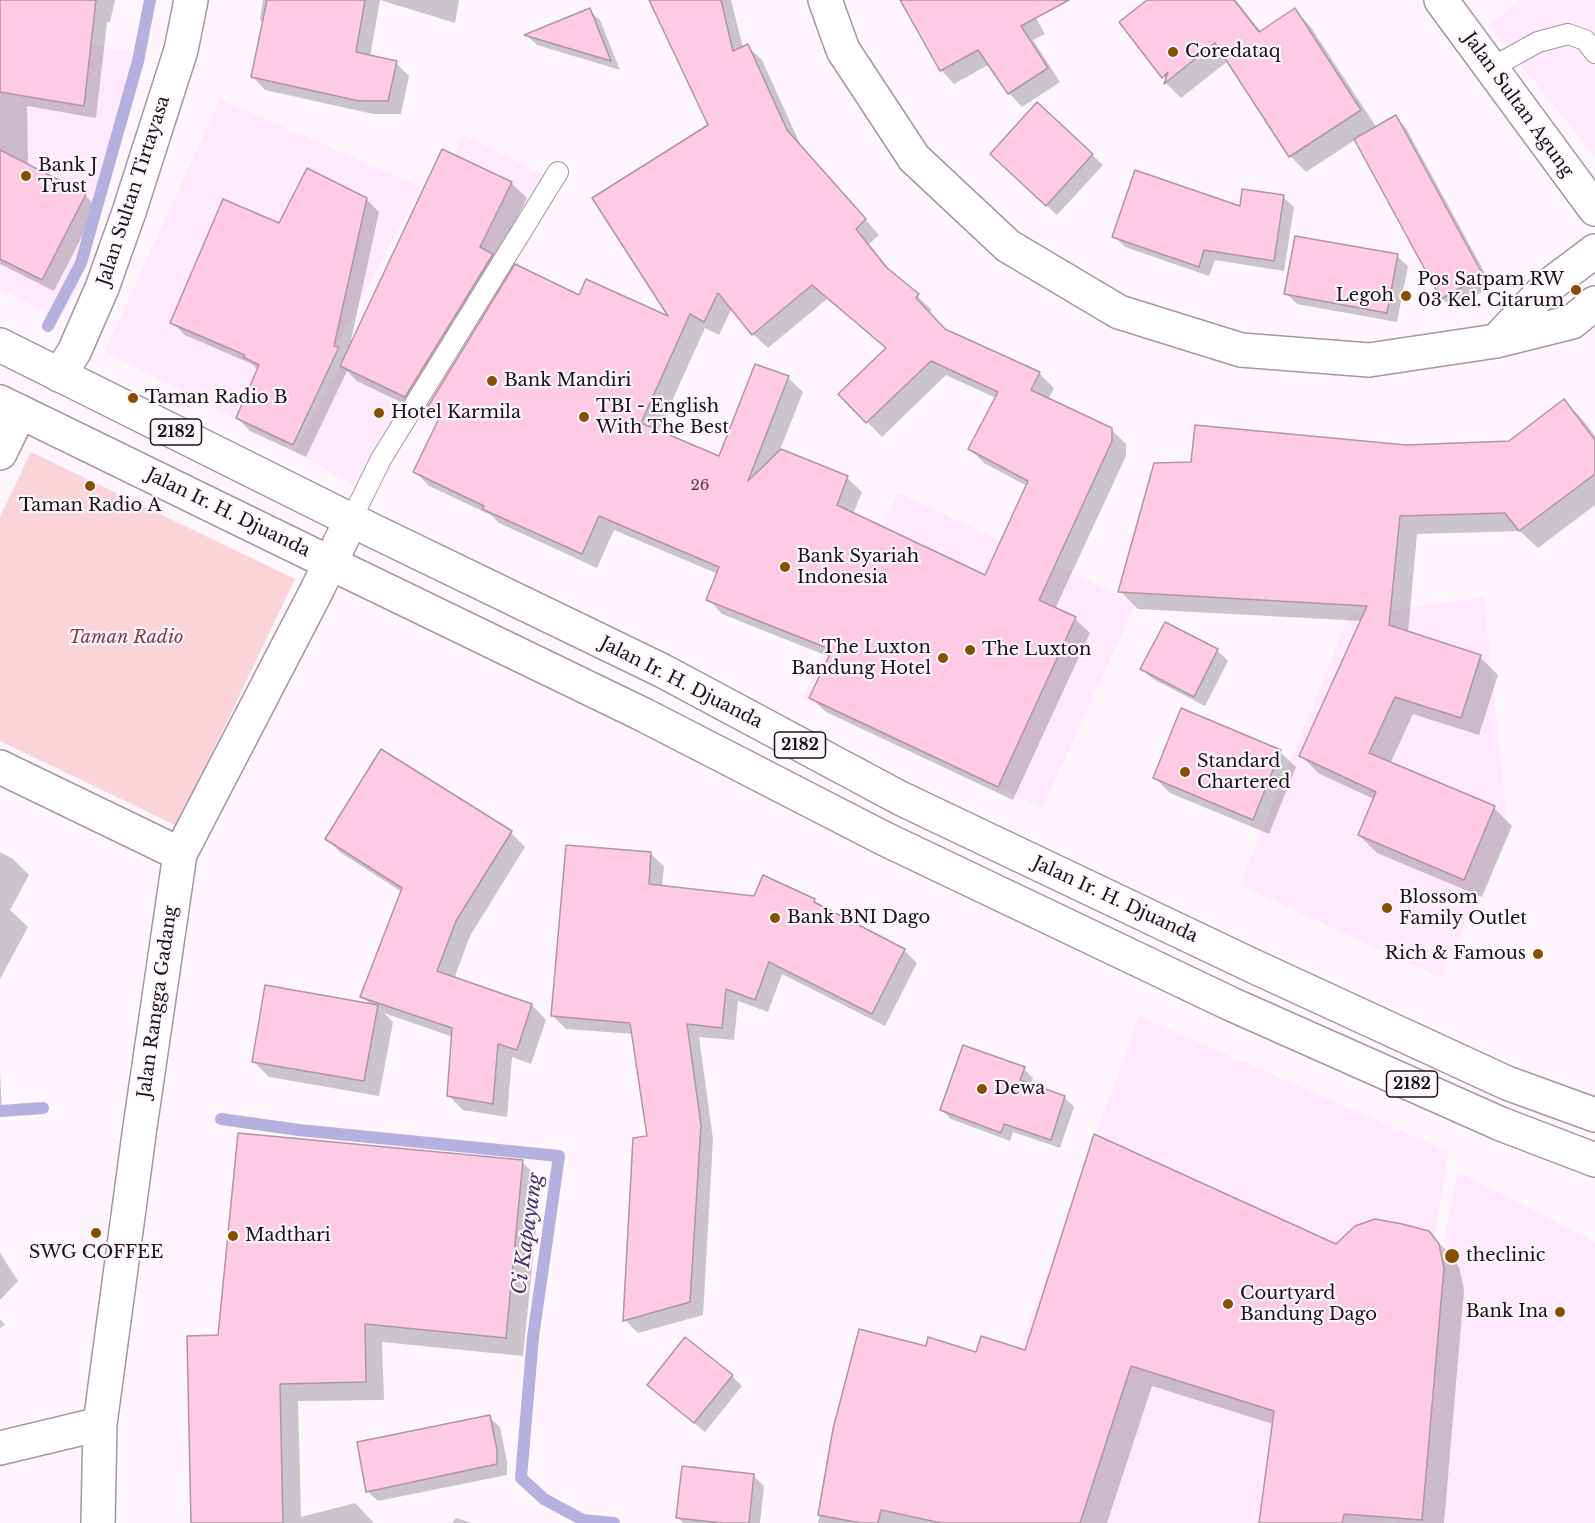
<!DOCTYPE html>
<html>
<head>
<meta charset="utf-8">
<style>
	body { margin:0 }
	canvas { display:block; background:#fef5fd }
</style>
</head>
<body>
<canvas width="1595" height="1523"></canvas>
<script>
const ctx = document.querySelector('canvas').getContext('2d');
ctx.lineJoin = 'round';
function fill(path, color) { ctx.fillStyle = color; ctx.fill(path, 'evenodd'); }
const poly = rows => new Path2D(rows.map(r => 'M' + r).join(''));
function stroke(path, color, width, dash) { ctx.strokeStyle = color; ctx.lineWidth = width; ctx.lineCap = dash ? 'butt' : 'round'; ctx.setLineDash(dash || []); ctx.stroke(path); }
function drawText(font, color, halo, rows, align = 'center') {
  ctx.font = font + ' "Libre Baskerville",serif'; ctx.lineWidth = 4.5; ctx.setLineDash([]); ctx.textBaseline = 'middle'; ctx.strokeStyle = halo; ctx.fillStyle = color; for (const [text, x, y, turn = 0] of rows) {
    ctx.save(); ctx.translate(x, y); ctx.rotate((+turn || 0) * Math.PI / 180); ctx.textAlign = isNaN(turn) ? turn : align; if (halo) ctx.strokeText(text, 0, 0); ctx.fillText(text, 0, 0); ctx.restore();
  }
}
fill(poly([
	[1519,0,1595,0,1595,156,1489,26],
	[0,28,147,55,76,293,60,319,0,289],
	[220,99,421,187,284,444,105,351],
	[464,135,550,178,374,497,294,451],
	[898,493,1136,603,1042,808,803,698],
	[1484,597,1508,834,1441,978,1240,885,1349,616],
	[1139,1016,1449,1152,1383,1523,957,1523],
	[1457,1172,1595,1242,1595,1523,1396,1523]
]), '#ffe9fd');
fill(poly([
	[31,452,295,579,177,826,0,741,0,517]
]), '#fbd4da');
fill(poly([
	[0,0,115,0,110,22,107,22,96,118,27,106,28,166,85,195,97,207,54,291,0,264],
	[263,0,459,0,455,23,380,0,370,57,396,63,409,76,401,114,373,114,265,90,252,76,264,23,260,20],
	[651,0,731,0,743,48,747,46,762,60,801,146,879,235,869,244,895,276,932,310,929,313,945,331,1039,373,1054,388,1048,400,1111,429,1126,444,1126,456,1055,609,1075,619,1090,633,1013,800,826,712,811,698,830,657,722,614,708,599,718,574,614,530,597,568,499,523,491,515,429,486,415,471,440,419,429,407,580,297,672,320,710,125],
	[827,299,887,349,840,394,882,437,946,375,996,398,970,449,984,463,1027,486,986,577,853,514,862,492,847,478,780,450,803,392,788,378,720,458,658,432,705,328,719,335,732,308,753,334,768,348],
	[902,0,1026,0,1045,34,1033,40,1060,82,1022,107,1009,93,990,64,954,84,941,70],
	[1149,0,1236,0,1261,32,1295,10,1310,26,1377,128,1396,117,1406,128,1492,286,1453,309,1442,298,1355,140,1306,172,1290,156,1228,61,1181,98,1166,83,1167,80,1121,22],
	[589,10,600,20,620,70,537,45,527,36],
	[1038,104,1103,165,1057,215,1002,164],
	[511,183,527,198,421,412,357,381,347,371,306,457,250,431,237,418,259,371,252,364,185,335,172,322,279,225,366,199,379,212,350,345],
	[1283,197,1294,207,1284,271,1215,260,1209,276,1125,247,1114,236,1241,208],
	[1397,256,1408,266,1397,322,1297,304,1286,293],
	[1564,401,1582,419,1595,436,1595,505,1538,548,1520,531,1417,534,1408,633,1480,657,1498,675,1479,735,1413,714,1390,764,1494,808,1512,826,1482,897,1377,853,1359,835,1374,799,1318,773,1301,755,1362,621,1138,609,1120,591,1193,463,1406,446,1509,442],
	[1166,624,1218,651,1228,661,1205,706,1153,679,1142,669],
	[1182,710,1280,752,1296,767,1269,834,1170,793,1154,777],
	[511,833,525,847,470,936,454,979,532,1005,546,1020,531,1064,512,1057,507,1117,463,1110,448,1095,453,1037,384,1013,393,1022,379,1096,269,1077,253,1061,371,1005,362,996,402,892,341,853,327,839],
	[0,852,13,859,29,875,10,910,28,927,0,979],
	[651,854,664,866,662,887,755,897,814,900,823,909,904,950,917,963,885,1026,782,974,768,1012,738,1001,734,1040,699,1037,713,1139,703,1315,638,1333,625,1320,649,1137,634,1034,566,1029,553,1016],
	[1024,1069,1033,1078,1030,1086,1064,1097,1074,1107,1060,1148,1013,1132,1010,1141,951,1119,941,1109],
	[0,1071,2,1113,0,1113],
	[522,1162,541,1180,523,1356,382,1342,384,1400,298,1401,301,1517,355,1503,374,1523,195,1523,219,1337],
	[1428,1232,1450,1254,1459,1267,1464,1290,1444,1523,1260,1523,1273,1424,1152,1386,1107,1523,818,1523,838,1415,927,1348,977,1354,1026,1352,1336,1245],
	[0,1253,18,1281,0,1300],
	[0,1319,5,1325,0,1328],
	[732,1376,742,1386,705,1432,659,1395],
	[489,1417,500,1427,507,1462,507,1475,378,1501,367,1491],
	[754,1476,764,1486,760,1523,683,1523,678,1517],
	[456,1518,472,1523,452,1523]
]), '#0003');
stroke(poly([
	[48,326,81,263,138,61,150,0],
	[0,1111,43,1108],
	[221,1119,299,1130,559,1156,533,1337,521,1478,544,1499,583,1520,614,1523]
]), '#b5b0e0', 12);
const building = poly([
	[0,0,96,0,84,106,0,92,0,0],
	[267,0,365,0,356,52,397,61,388,101,359,101,251,77,267,0],
	[649,0,721,0,733,51,748,44,787,130,866,219,856,229,886,267,919,294,916,298,945,329,1040,372,1031,390,1112,428,1112,441,1039,600,1076,617,998,787,809,698,832,650,706,600,719,567,599,516,582,554,482,509,484,506,413,472,441,414,427,408,515,264,579,295,586,279,668,316,592,198,708,125,649,0],
	[812,285,886,348,838,394,866,423,931,361,998,392,968,449,1028,481,985,575,837,505,848,476,781,449,748,481,789,376,755,364,719,456,641,423,690,314,704,322,718,293,752,335,812,285],
	[900,0,1069,0,1021,26,1048,68,1008,94,978,50,940,71,900,0],
	[1147,0,1234,0,1259,32,1295,8,1361,110,1289,157,1215,43,1164,84,1168,72,1162,78,1119,22,1147,0],
	[590,8,611,61,524,35,590,8],
	[1037,102,1093,154,1046,206,990,154,1037,102],
	[1396,115,1483,275,1441,299,1354,139,1396,115],
	[442,149,512,182,480,247,493,254,405,397,340,366,442,149],
	[0,150,86,194,42,280,0,259,0,150],
	[307,168,367,198,334,346,339,347,293,445,236,418,259,365,243,357,245,355,170,323,223,199,279,223,307,168],
	[1135,170,1240,206,1242,189,1284,195,1274,261,1204,250,1199,267,1112,237,1135,170],
	[1295,236,1398,254,1387,313,1284,294,1295,236],
	[1564,399,1595,440,1595,474,1519,531,1505,513,1400,516,1389,625,1481,655,1461,718,1395,697,1369,753,1495,806,1464,880,1358,835,1376,792,1299,756,1367,606,1118,592,1154,463,1191,462,1195,425,1406,445,1509,441,1564,399],
	[1165,622,1218,649,1194,697,1140,669,1165,622],
	[1181,708,1281,750,1253,820,1153,778,1181,708],
	[381,749,512,831,456,921,437,971,532,1004,517,1050,498,1044,493,1104,447,1096,452,1028,360,997,402,888,325,839,381,749],
	[566,845,651,852,649,884,754,896,763,875,815,899,814,902,905,949,872,1014,769,962,755,1000,726,989,722,1028,687,1024,701,1125,690,1302,623,1321,633,1138,647,1136,630,1023,551,1016,566,845],
	[265,985,378,1005,364,1081,252,1062,265,985],
	[963,1045,1025,1067,1020,1080,1065,1096,1051,1140,1004,1124,1001,1133,940,1110,963,1045],
	[238,1133,523,1160,506,1338,365,1324,366,1382,280,1384,283,1523,191,1523,187,1336,218,1335,238,1133],
	[1094,1134,1336,1244,1355,1226,1375,1219,1402,1224,1429,1231,1439,1244,1444,1268,1422,1520,1344,1514,1342,1523,1259,1523,1274,1411,1131,1366,1080,1523,941,1523,881,1510,878,1523,861,1523,818,1515,833,1429,859,1329,926,1346,928,1337,976,1352,981,1336,1025,1350,1094,1134],
	[685,1337,733,1375,694,1423,647,1385,685,1337],
	[490,1415,497,1450,497,1464,366,1492,357,1442,490,1415],
	[682,1466,754,1474,749,1523,722,1523,676,1518,682,1466]
]);
fill(building, '#ffcae4');
stroke(building, '#af96a1', 1.5);
const lane = poly([
	[1491,68,1538,42,1568,34,1585,40,1595,53],
	[351,520,381,459,558,172]
]);
const street = poly([
	[825,0,843,50,914,158,1008,246,1119,312,1241,350,1369,360,1496,341,1572,322,1595,303],
	[1496,341,1547,287,1595,251]
]);
const secondary = poly([
	[1441,0,1595,209],
	[59,375,74,352,102,288,129,212,181,50,191,0],
	[0,453,20,412],
	[0,767,180,854],
	[0,1448,100,1424],
	[98,1523,100,1424,140,1127,180,854,317,590,351,520]
]);
const primary = poly([
	[0,345,351,520,663,671,900,798,1251,965,1507,1083,1595,1115],
	[0,402,330,563,644,715,883,838,1231,1004,1501,1124,1595,1160]
]);
stroke(lane, '#a794a6', 22);
stroke(street, '#a794a6', 36);
stroke(secondary, '#a794a6', 36);
stroke(primary, '#a794a6', 36);
stroke(lane, '#fff', 20);
stroke(street, '#fff', 33);
stroke(secondary, '#fff', 33);
stroke(primary, '#fff', 33);
for (const [x, y, r, color] of [
	[1173,52,6,"#875000"],
	[26,176,6,"#875000"],
	[1576,290,6,"#875000"],
	[1406,296,6,"#875000"],
	[492,381,6,"#875000"],
	[133,398,6,"#875000"],
	[379,413,6,"#875000"],
	[584,417,6,"#875000"],
	[90,486,6,"#875000"],
	[785,567,6,"#875000"],
	[970,650,6,"#875000"],
	[943,658,6,"#875000"],
	[1185,772,6,"#875000"],
	[1387,908,6,"#875000"],
	[775,918,6,"#875000"],
	[1538,954,6,"#875000"],
	[982,1089,6,"#875000"],
	[96,1233,6,"#875000"],
	[233,1236,6,"#875000"],
	[1452,1256,8,"#875000"],
	[1228,1304,6,"#875000"],
	[1560,1312,6,"#875000"]
]) { const dot = new Path2D(); dot.arc(x, y, r, 0, 2 * Math.PI); ctx.fillStyle = color; ctx.fill(dot); stroke(dot, '#fef5fd', 2); }
drawText('15px', '#52404c', null, [
	["26",700,486]
]);
for (const [x, y, w] of [
	[176,432,51],
	[800,745,51],
	[1412,1084,51]
]) { const box = new Path2D(); box.roundRect(x - w / 2, y - 13, w, 26, 4.5); ctx.fillStyle = '#fef5fd'; ctx.fill(box); stroke(box, '#191219', 1.5); }
drawText('bold 16px', '#191219', null, [
	["2182",176,432],
	["2182",800,745],
	["2182",1412,1084]
]);
drawText('18px', '#191219', '#fef5fd', [
	["Coredataq",1185,52],
	["Bank J",38,166],
	["Trust",38,187],
	["Pos Satpam RW",1564,280,"right"],
	["03 Kel. Citarum",1564,301,"right"],
	["Legoh",1394,296,"right"],
	["Bank Mandiri",504,381],
	["Taman Radio B",145,398],
	["TBI - English",596,407],
	["With The Best",596,428],
	["Hotel Karmila",391,413],
	["Taman Radio A",90,506,"center"],
	["Bank Syariah",797,557],
	["Indonesia",797,578],
	["The Luxton",931,648,"right"],
	["Bandung Hotel",931,669,"right"],
	["The Luxton",982,650],
	["Standard",1197,762],
	["Chartered",1197,783],
	["Blossom",1399,898],
	["Family Outlet",1399,919],
	["Bank BNI Dago",787,918],
	["Rich & Famous",1526,954,"right"],
	["Dewa",994,1089],
	["Madthari",245,1236],
	["SWG COFFEE",96,1253,"center"],
	["theclinic",1466,1256],
	["Courtyard",1240,1294],
	["Bandung Dago",1240,1315],
	["Bank Ina",1548,1312,"right"]
], 'left');
drawText('18px', '#191219', '#fef5fd', [
	["Jalan Sultan Agung",1518,105,54],
	["Jalan Sultan Tirtayasa",134,191,-72],
	["Jalan Ir. H. Djuanda",228,513,26],
	["Jalan Ir. H. Djuanda",681,683,27],
	["Jalan Ir. H. Djuanda",1115,900,25],
	["Jalan Rangga Gadang",158,1002,-82]
]);
drawText('italic 18px', '#813b4b', '#fef5fd', [
	["Taman Radio",126,638]
]);
drawText('italic 20px', '#3f356f', '#fef5fd', [
	["Ci Kapayang",528,1234,-82]
]);
</script>
</body>
</html>
